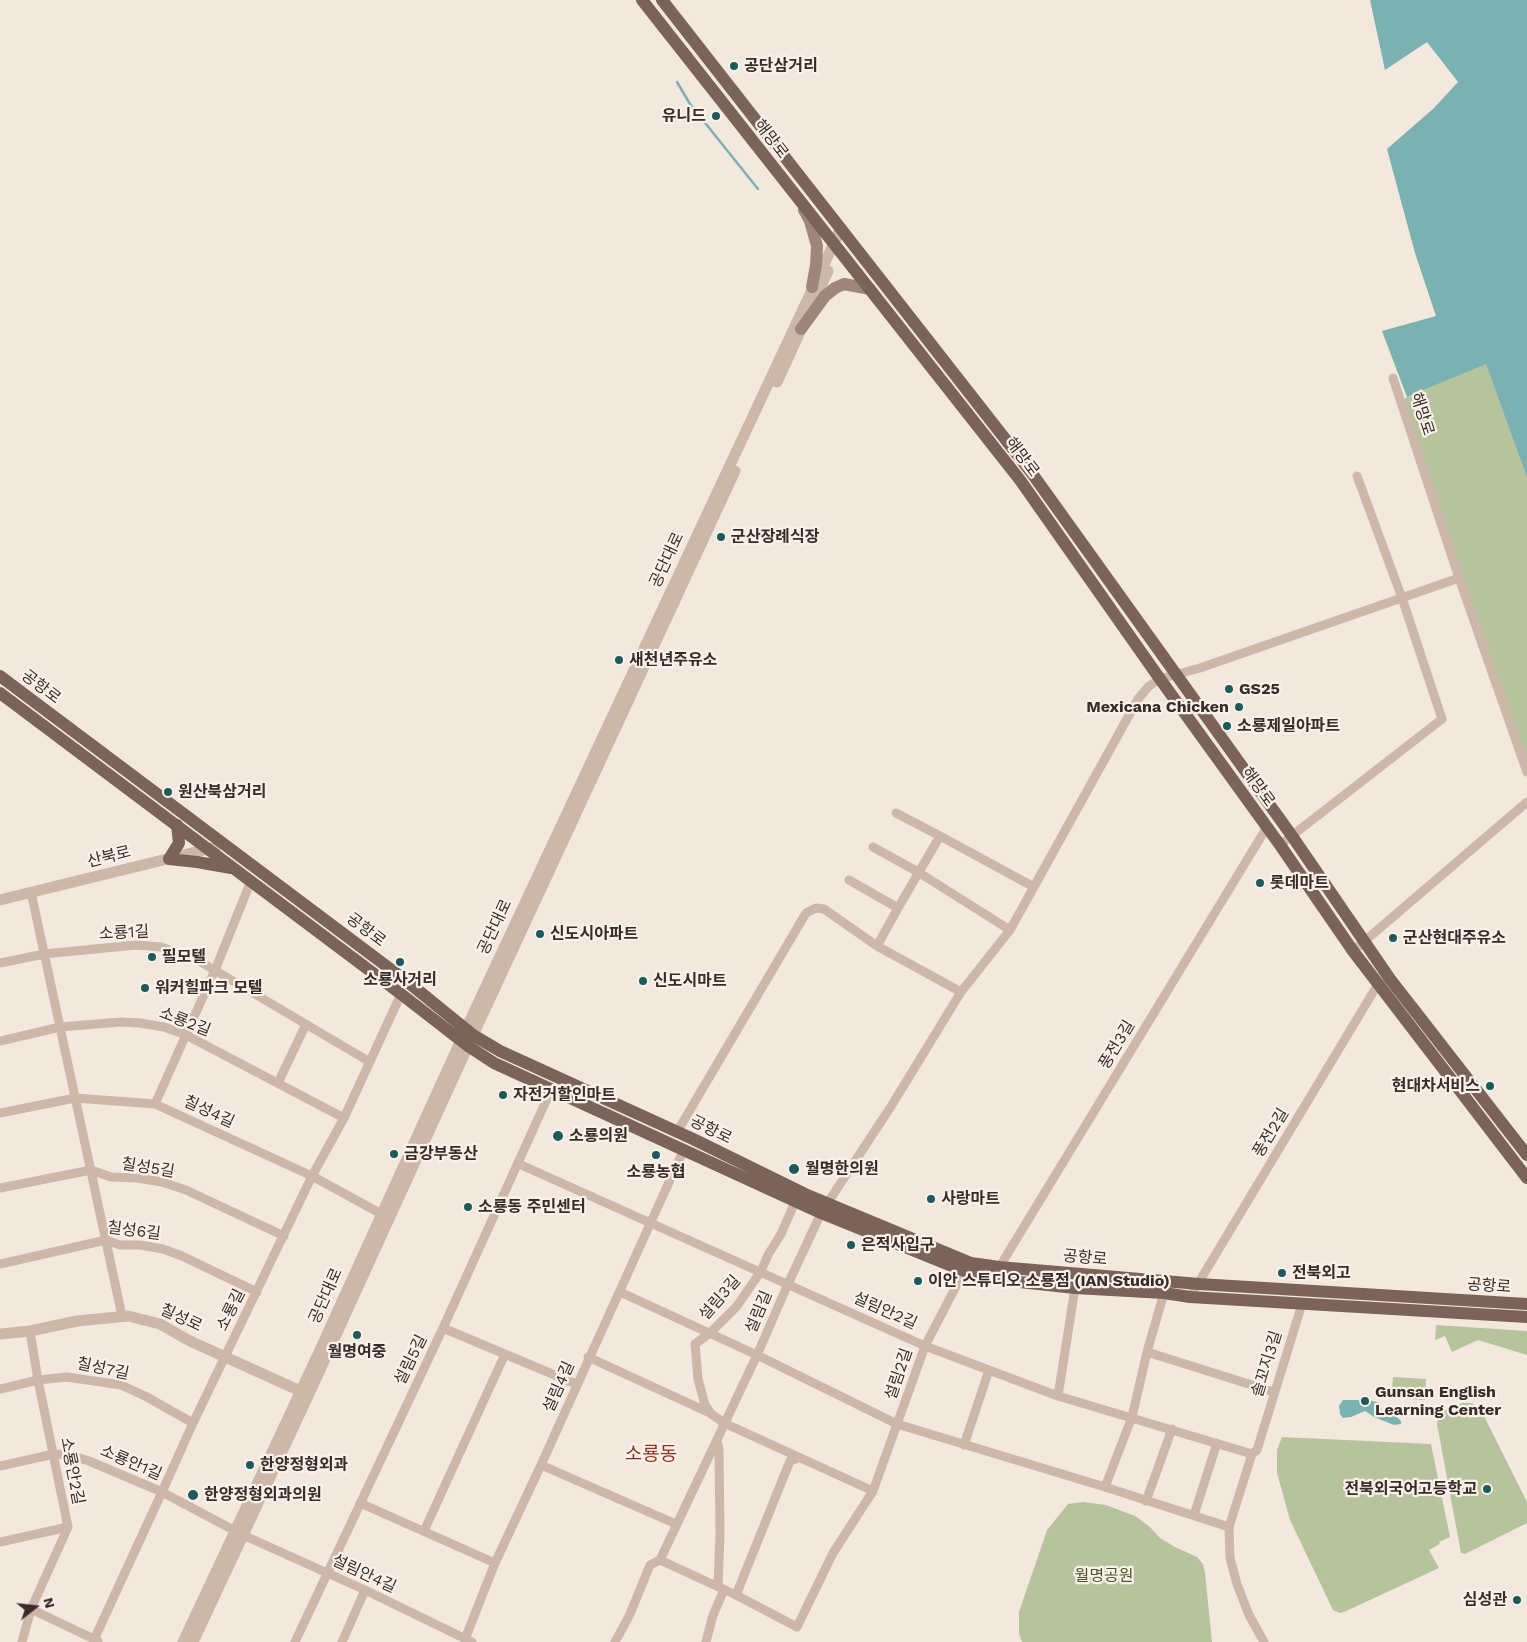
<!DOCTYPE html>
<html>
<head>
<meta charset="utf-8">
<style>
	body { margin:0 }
	#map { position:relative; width:1527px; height:1642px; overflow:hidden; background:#f3e8dd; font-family:"Work Sans",sans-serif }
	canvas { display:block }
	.north { position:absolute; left:10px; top:1582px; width:50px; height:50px; -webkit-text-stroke:4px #faf2ea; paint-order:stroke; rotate:74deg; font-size:14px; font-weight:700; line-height:20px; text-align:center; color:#382d29 }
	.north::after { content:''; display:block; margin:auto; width:18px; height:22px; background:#382d29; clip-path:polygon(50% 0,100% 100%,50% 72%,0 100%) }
</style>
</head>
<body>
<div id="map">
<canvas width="1527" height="1642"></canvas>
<div class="north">N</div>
</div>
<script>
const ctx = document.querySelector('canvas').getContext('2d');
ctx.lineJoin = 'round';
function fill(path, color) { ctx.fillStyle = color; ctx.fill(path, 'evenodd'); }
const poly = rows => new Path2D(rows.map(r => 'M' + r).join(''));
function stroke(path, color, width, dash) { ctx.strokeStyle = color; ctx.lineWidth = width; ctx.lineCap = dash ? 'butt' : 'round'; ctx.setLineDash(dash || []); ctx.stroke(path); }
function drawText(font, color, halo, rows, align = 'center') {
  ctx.font = font + ' "Work Sans","Noto Sans KR",sans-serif'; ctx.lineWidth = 4.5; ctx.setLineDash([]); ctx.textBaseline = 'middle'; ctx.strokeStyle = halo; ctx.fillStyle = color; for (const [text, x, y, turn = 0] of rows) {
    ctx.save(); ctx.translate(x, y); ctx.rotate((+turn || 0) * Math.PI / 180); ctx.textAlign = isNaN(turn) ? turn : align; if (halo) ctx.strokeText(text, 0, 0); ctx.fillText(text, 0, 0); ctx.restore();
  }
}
fill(poly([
	[1486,363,1527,478,1527,772,1401,400],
	[1436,1325,1527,1331,1527,1355,1478,1340,1452,1352,1445,1336,1435,1340],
	[1393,1377,1426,1379,1425,1400,1391,1398],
	[1462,1403,1472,1403,1482,1412,1527,1502,1527,1523,1465,1554,1461,1553,1437,1424,1438,1417,1443,1411],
	[1282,1437,1431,1444,1450,1537,1439,1542,1440,1544,1429,1550,1439,1568,1344,1612,1340,1613,1333,1610,1290,1520,1277,1473,1277,1450],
	[1083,1502,1106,1505,1135,1516,1150,1527,1160,1538,1175,1547,1197,1557,1203,1564,1205,1573,1212,1642,1022,1642,1019,1634,1019,1612,1047,1530,1068,1504]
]), '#b7c39c');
fill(poly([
	[1370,0,1527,0,1527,478,1486,364,1407,397,1382,331,1436,316,1415,253,1387,149,1434,108,1458,82,1427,42,1385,70],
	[1343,1400,1368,1400,1377,1402,1380,1404,1383,1414,1389,1416,1396,1416,1401,1421,1401,1424,1394,1425,1374,1417,1365,1411,1351,1417,1343,1418,1340,1414,1339,1406]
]), '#7bb1b1');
stroke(poly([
	[677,82,690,104,758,189]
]), '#7bb1b1', 2.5);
stroke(poly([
	[1393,378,1459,578,1527,772],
	[896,813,940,836,898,908],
	[940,836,1034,887],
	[1280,845,1442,719,1402,598,1357,476],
	[873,847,918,872,1010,930],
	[849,880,898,908,877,946],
	[31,892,122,1316],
	[1353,951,1527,802],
	[0,963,44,954,136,945,161,947,199,961,370,1062],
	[0,1041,60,1027,121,1022,140,1023,164,1027,186,1035,344,1118],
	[278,1083,306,1024],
	[155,1104,215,970,251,881],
	[0,1113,75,1098,155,1104,312,1176,387,1217],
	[677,1132,806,913,816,908,824,909,877,946,961,992],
	[519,1164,925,1346,1058,1396,1252,1454],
	[0,1188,91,1170,111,1177,137,1178,162,1182,186,1190,284,1236],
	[0,1264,106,1240,120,1245,140,1245,163,1249,182,1256,257,1292],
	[997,1271,1267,827],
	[620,1292,757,1355,897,1424,1105,1487,1229,1527],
	[1190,1297,1378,984],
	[443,1328,576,1384],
	[1147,1352,1274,1392],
	[588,1357,710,1413,724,1423,873,1491],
	[0,1389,38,1380,67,1377,121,1385,145,1396,193,1423],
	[1058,1396,1075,1288],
	[710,1412,705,1405,698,1379,695,1344,710,1333,737,1306,761,1271,768,1255,781,1234,795,1202],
	[717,1441,719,1449,720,1534,718,1587],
	[964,1445,989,1370],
	[541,1465,676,1524],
	[0,1466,54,1454,70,1455,89,1461,162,1492,243,1535,365,1590,472,1642],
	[1105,1487,1132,1417,1147,1352,1164,1293],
	[1146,1501,1172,1429],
	[360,1503,495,1563],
	[1194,1515,1217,1443],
	[424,1531,505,1354],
	[0,1542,68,1527],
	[660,1560,736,1595,797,1627,833,1553,873,1491,925,1346,964,1271],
	[736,1595,790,1461,798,1458],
	[31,1609,98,1641],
	[465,1639,495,1563,541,1465,684,1149],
	[22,1642,31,1609,68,1527,38,1380,30,1331],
	[93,1642,162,1492,193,1423,312,1176,344,1118,401,994],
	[295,1642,443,1328,551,1090],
	[342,1642,365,1590],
	[615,1642,630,1614,650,1565,660,1560,757,1355,788,1284,821,1213,890,1108,961,992,1010,930,1138,699,1149,686,1160,679,1200,668,1459,578],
	[706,1642,713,1615,724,1590],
	[1264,1642,1249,1615,1237,1584,1230,1558,1229,1527,1252,1454,1257,1450,1302,1304]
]), '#ccb7a8', 9);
stroke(poly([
	[777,382,828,271],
	[0,900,216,847],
	[0,1334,30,1331,77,1321,128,1316,160,1324,190,1341,307,1394],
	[183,1642,320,1350,466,1029,841,228],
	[193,1642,309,1394,468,1046,735,471]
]), '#ccb7a8', 11);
stroke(poly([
	[804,210,810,221,817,246,816,265,812,287],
	[801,329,825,296,835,288,844,284,870,289]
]), '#9f867a', 12);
stroke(poly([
	[642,0,1020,480,1160,679,1280,845,1353,951,1527,1178],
	[662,0,1031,472,1292,836,1390,979,1527,1155],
	[0,676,409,983,473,1035,500,1051,693,1139,805,1194,971,1263,999,1267,1199,1284,1527,1304],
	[0,693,401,994,468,1046,494,1063,821,1213,964,1271,992,1279,1075,1288,1164,1293,1190,1297,1527,1317],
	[169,859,197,862,231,868],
	[169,859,179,843,177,825]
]), '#7b6359', 12);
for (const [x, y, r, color] of [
	[734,66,5,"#1d5a5b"],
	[716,116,5,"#1d5a5b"],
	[721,537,5,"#1d5a5b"],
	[619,660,5,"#1d5a5b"],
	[1229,689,5,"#1d5a5b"],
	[1239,707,5,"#1d5a5b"],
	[1227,726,5,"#1d5a5b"],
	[168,792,5,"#1d5a5b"],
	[1260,883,5,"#1d5a5b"],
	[540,934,5,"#1d5a5b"],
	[1393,938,5,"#1d5a5b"],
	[152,957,5,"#1d5a5b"],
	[400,962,5,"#1d5a5b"],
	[643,981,5,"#1d5a5b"],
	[145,988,5,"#1d5a5b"],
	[1490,1086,5,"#1d5a5b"],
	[503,1095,5,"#1d5a5b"],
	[558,1136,6,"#1d5a5b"],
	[394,1154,5,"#1d5a5b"],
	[656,1155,5,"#1d5a5b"],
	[794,1169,6,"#1d5a5b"],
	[931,1199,5,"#1d5a5b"],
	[468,1207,5,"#1d5a5b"],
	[851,1245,5,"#1d5a5b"],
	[1282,1273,5,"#1d5a5b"],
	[918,1281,5,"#1d5a5b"],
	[357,1335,5,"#1d5a5b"],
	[1365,1401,5,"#1d5a5b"],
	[250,1465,5,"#1d5a5b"],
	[1487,1489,5,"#1d5a5b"],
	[193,1495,6,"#1d5a5b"],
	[1517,1600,5,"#1d5a5b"]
]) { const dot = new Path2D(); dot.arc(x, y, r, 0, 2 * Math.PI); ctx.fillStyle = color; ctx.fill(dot); stroke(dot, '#faf2ea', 2); }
drawText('bold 16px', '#382d29', '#faf2ea', [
	["공단삼거리",744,66],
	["유니드",706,116,"right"],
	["군산장례식장",731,537],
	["새천년주유소",629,660],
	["GS25",1239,689],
	["Mexicana Chicken",1229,707,"right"],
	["소룡제일아파트",1237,726],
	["원산북삼거리",178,792],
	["롯데마트",1270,883],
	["신도시아파트",550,934],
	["군산현대주유소",1403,938],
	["필모텔",162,957],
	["소룡사거리",400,980,"center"],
	["신도시마트",653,981],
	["워커힐파크 모텔",155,988],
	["현대차서비스",1480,1086,"right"],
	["자전거할인마트",513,1095],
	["소룡의원",569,1136],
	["금강부동산",404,1154],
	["월명한의원",805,1169],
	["소룡농협",656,1172,"center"],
	["사랑마트",941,1199],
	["소룡동 주민센터",478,1207],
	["은적사입구",861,1245],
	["전북외고",1292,1273],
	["이안 스튜디오 소룡점 (IAN Studio)",928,1281],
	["월명여중",357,1352,"center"],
	["Gunsan English",1375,1392],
	["Learning Center",1375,1410],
	["한양정형외과",260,1465],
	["전북외국어고등학교",1477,1489,"right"],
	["한양정형외과의원",204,1495],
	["심성관",1507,1600,"right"]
], 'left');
drawText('16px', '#382d29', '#faf2ea', [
	["해망로",771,139,52],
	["해망로",1422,414,72],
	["해망로",1022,457,53],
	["공단대로",667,560,-65],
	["공항로",41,687,37],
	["해망로",1258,787,54],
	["산북로",109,857,-14],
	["공단대로",495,927,-65],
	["공항로",366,930,37],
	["소룡1길",124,933,-3],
	["소룡2길",185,1022,21],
	["풍전3길",1117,1045,-59],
	["칠성4길",209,1112,25],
	["공항로",711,1130,26],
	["풍전2길",1271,1133,-59],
	["칠성5길",148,1168,9],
	["칠성6길",134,1231,7],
	["공항로",1085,1258,5],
	["공항로",1489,1286,4],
	["공단대로",326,1296,-66],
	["설림3길",720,1298,-49],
	["소룡길",231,1310,-64],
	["설림안2길",885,1311,24],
	["설림길",759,1312,-67],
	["칠성로",181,1318,25],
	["설림5길",411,1360,-64],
	["솔꼬지3길",1267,1364,-73],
	["칠성7길",103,1369,12],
	["설림2길",899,1374,-71],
	["설림4길",559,1387,-66],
	["소룡안1길",131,1463,23],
	["소룡안2길",72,1471,79],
	["설림안4길",364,1574,25]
]);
drawText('16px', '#49572c', '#faf2ea', [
	["월명공원",1104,1576]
]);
drawText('19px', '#893420', '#faf2ea', [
	["소룡동",651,1454]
]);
</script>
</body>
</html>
